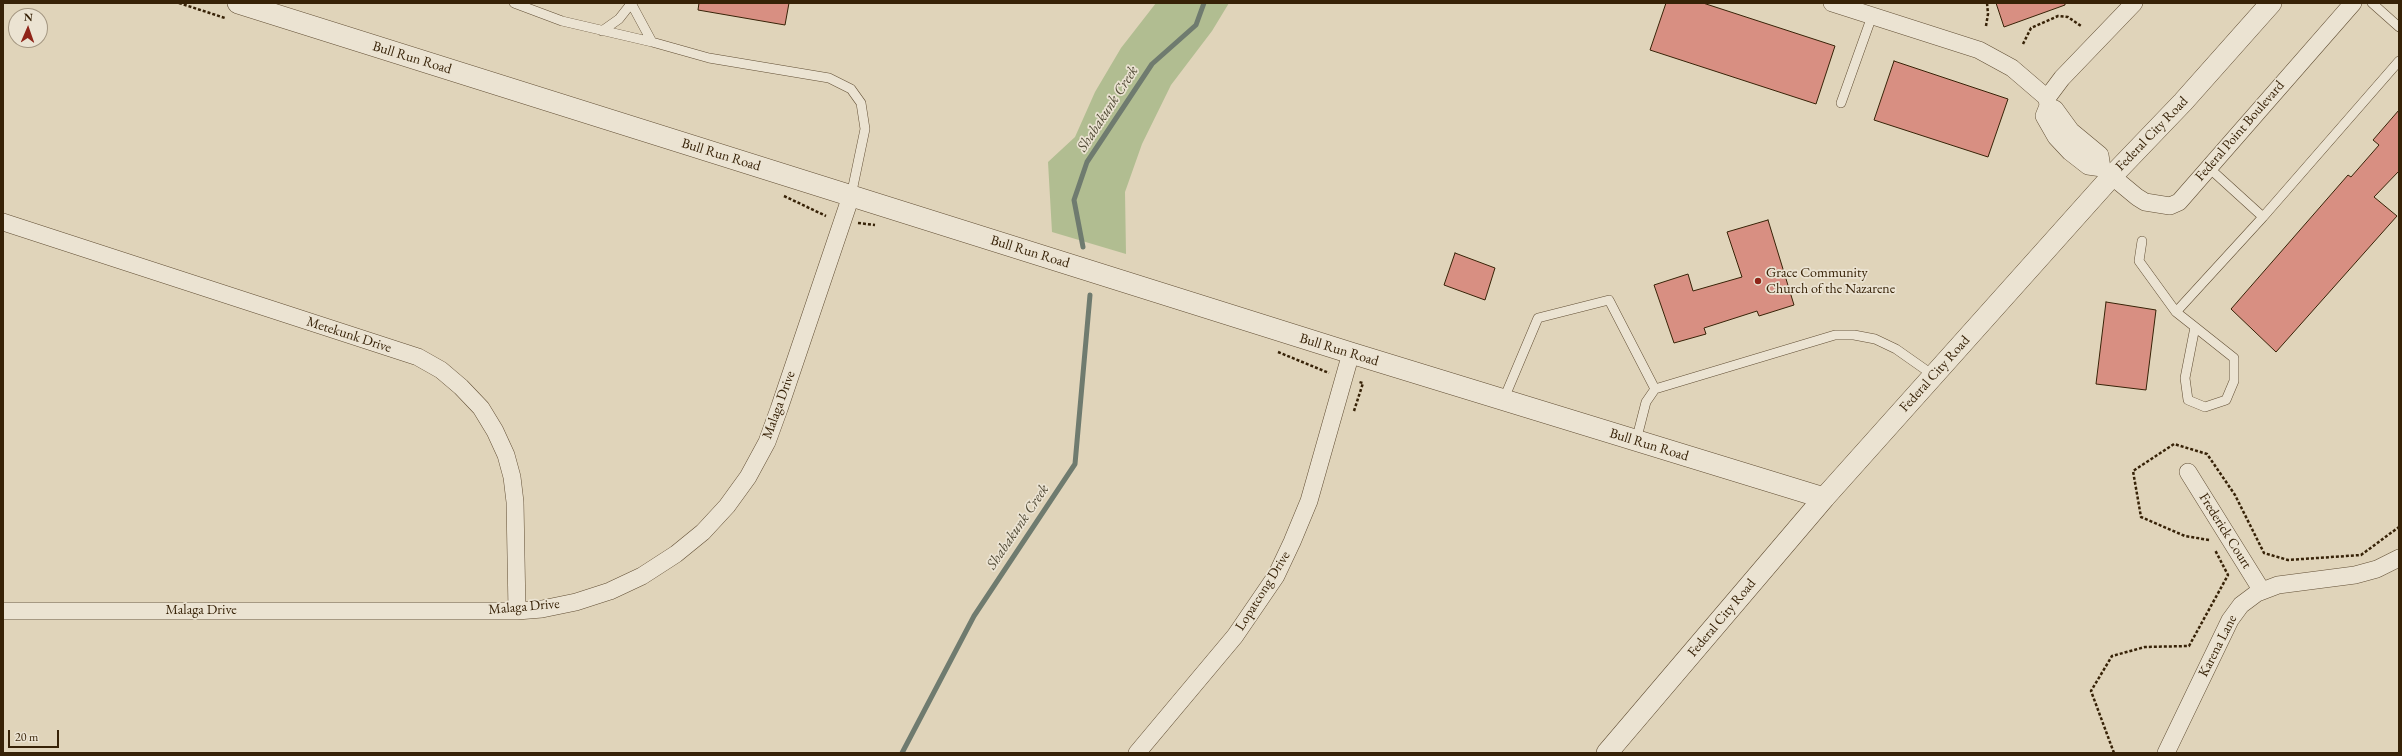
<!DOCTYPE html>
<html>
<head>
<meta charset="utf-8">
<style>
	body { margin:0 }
	#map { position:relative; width:2402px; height:756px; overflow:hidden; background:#e0d4ba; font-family:"EB Garamond",serif }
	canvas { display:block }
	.frame { position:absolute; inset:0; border:4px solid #372207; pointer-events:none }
	.north { position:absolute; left:8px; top:8px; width:40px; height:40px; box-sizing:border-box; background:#ebe3d2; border:1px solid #a39681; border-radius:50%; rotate:2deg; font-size:11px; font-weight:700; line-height:16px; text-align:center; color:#372207 }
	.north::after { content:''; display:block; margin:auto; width:14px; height:18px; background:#8f2418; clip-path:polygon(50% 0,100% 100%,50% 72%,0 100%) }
	.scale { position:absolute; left:8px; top:730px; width:51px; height:18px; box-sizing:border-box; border:2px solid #372207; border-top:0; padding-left:5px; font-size:12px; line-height:14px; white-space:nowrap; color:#372207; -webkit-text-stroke:3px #ebe3d2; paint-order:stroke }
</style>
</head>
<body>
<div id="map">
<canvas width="2402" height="756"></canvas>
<div class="frame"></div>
<div class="north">N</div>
<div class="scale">20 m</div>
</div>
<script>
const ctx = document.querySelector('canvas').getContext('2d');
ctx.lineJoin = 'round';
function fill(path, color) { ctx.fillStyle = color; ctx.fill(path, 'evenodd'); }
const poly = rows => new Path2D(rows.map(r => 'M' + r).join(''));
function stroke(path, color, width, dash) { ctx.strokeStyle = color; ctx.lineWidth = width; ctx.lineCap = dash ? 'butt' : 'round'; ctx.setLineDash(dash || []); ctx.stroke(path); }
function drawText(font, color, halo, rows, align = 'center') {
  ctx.font = font + ' "EB Garamond",serif'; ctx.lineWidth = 3.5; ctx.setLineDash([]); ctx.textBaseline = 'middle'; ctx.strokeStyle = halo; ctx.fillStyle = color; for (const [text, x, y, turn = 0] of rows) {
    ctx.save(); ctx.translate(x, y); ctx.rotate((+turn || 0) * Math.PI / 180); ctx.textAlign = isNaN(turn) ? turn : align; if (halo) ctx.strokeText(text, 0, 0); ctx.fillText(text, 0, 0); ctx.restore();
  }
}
fill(poly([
	[1156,3,1229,3,1212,31,1171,85,1142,144,1125,192,1126,254,1052,232,1048,162,1075,137,1095,92,1121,48]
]), '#b1bd91');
stroke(poly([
	[1083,247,1074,200,1087,162,1152,64,1196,25,1204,3],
	[902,753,974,616,1075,464,1090,295]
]), '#6f7b6f', 5);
const building = poly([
	[699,3,789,3,785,25,698,10,699,3],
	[1666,3,1703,3,1835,46,1816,104,1650,50,1666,3],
	[1996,3,2065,3,2065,5,2004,27,1996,3],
	[1894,61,2008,99,1988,157,1874,120,1894,61],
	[2399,110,2399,171,2374,197,2397,216,2276,352,2231,309,2348,175,2351,177,2379,145,2373,140,2399,110],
	[1768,220,1794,305,1759,316,1757,311,1704,328,1706,334,1674,343,1654,285,1688,274,1693,291,1742,277,1727,232,1768,220],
	[1455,253,1495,268,1485,300,1444,285,1455,253],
	[2106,302,2156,310,2146,390,2096,384,2106,302]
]);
fill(building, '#d88f82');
stroke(building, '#372207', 1);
const service = poly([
	[514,3,562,21,652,42,709,58,829,78,851,89,861,103,865,129,851,196],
	[631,3,652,42],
	[2372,3,2399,27],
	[602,31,619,19,630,5],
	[1841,103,1872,16],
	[2208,167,2263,217],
	[2142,241,2139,261,2176,312,2195,327,2234,358,2234,381,2226,400,2205,407,2188,400,2185,378,2195,327],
	[2176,312,2263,217,2399,61],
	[1503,401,1538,318,1609,300,1655,389],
	[1636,441,1646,402,1655,389,1835,335,1854,335,1875,339,1896,349,1933,375]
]);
const minor = poly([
	[1832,3,1979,50,2012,68,2047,98],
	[2134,3,2062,78,2047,98,2048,106,2044,116,2056,137,2070,152,2088,166,2102,168,2137,197,2145,202,2170,206,2179,202,2353,3],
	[2048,106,2055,109,2071,131,2100,155,2102,168],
	[3,222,418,357,441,370,461,387,481,408,495,431,506,455,512,477,515,502,517,611],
	[2188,472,2262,591],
	[3,611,517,611,542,609,576,602,610,591,642,576,676,554,703,532,727,506,748,477,767,442,779,409,851,196],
	[1137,753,1235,636,1276,576,1292,542,1309,501,1351,353],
	[2166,753,2230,620,2241,605,2257,593,2278,585,2355,575,2377,569,2399,558]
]);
const tertiary = poly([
	[238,3,1351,353,1824,498],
	[1607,753,1824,498,2112,176,2183,102,2271,3]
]);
stroke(service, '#614e34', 10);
stroke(minor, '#614e34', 18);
stroke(tertiary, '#614e34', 22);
stroke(poly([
	[179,3,225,18],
	[1986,26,1988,14,1987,3],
	[2023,44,2031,28,2058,16,2068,17,2081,26],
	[784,196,826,216],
	[858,223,875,225],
	[1278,352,1329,373],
	[1354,411,1363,383,1359,382],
	[2209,540,2185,536,2141,517,2133,471,2174,444,2207,454,2235,495,2264,553,2288,560,2361,555,2399,527],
	[2114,753,2091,691,2112,656,2145,647,2189,646,2228,575,2215,550]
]), '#372207', 2.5, [3, 2]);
stroke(service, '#ebe3d2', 9);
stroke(minor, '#ebe3d2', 17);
stroke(tertiary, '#ebe3d2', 21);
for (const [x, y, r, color] of [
	[1758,281,4,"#8f2418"]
]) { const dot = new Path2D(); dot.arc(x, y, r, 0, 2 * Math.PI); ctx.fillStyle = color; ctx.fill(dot); stroke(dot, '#ebe3d2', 1.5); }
drawText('14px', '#372207', '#ebe3d2', [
	["Bull Run Road",412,58,17],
	["Federal Point Boulevard",2240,131,-49],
	["Federal City Road",2152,134,-46],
	["Bull Run Road",721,155,17],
	["Bull Run Road",1030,252,17],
	["Metekunk Drive",349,335,18],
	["Bull Run Road",1339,350,17],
	["Federal City Road",1935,374,-48],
	["Malaga Drive",779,405,-70],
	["Bull Run Road",1649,445,17],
	["Frederick Court",2225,531,58],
	["Lopatcong Drive",1263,591,-58],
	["Malaga Drive",524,607,-5],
	["Malaga Drive",201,610],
	["Federal City Road",1722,618,-50],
	["Karena Lane",2218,646,-63]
]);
drawText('14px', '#372207', '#ebe3d2', [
	["Grace Community",1766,273],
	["Church of the Nazarene",1766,289]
], 'left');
drawText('italic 15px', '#4e4732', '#ebe3d2', [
	["Shabakunk Creek",1108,109,-57],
	["Shabakunk Creek",1018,527,-56]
]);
</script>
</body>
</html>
